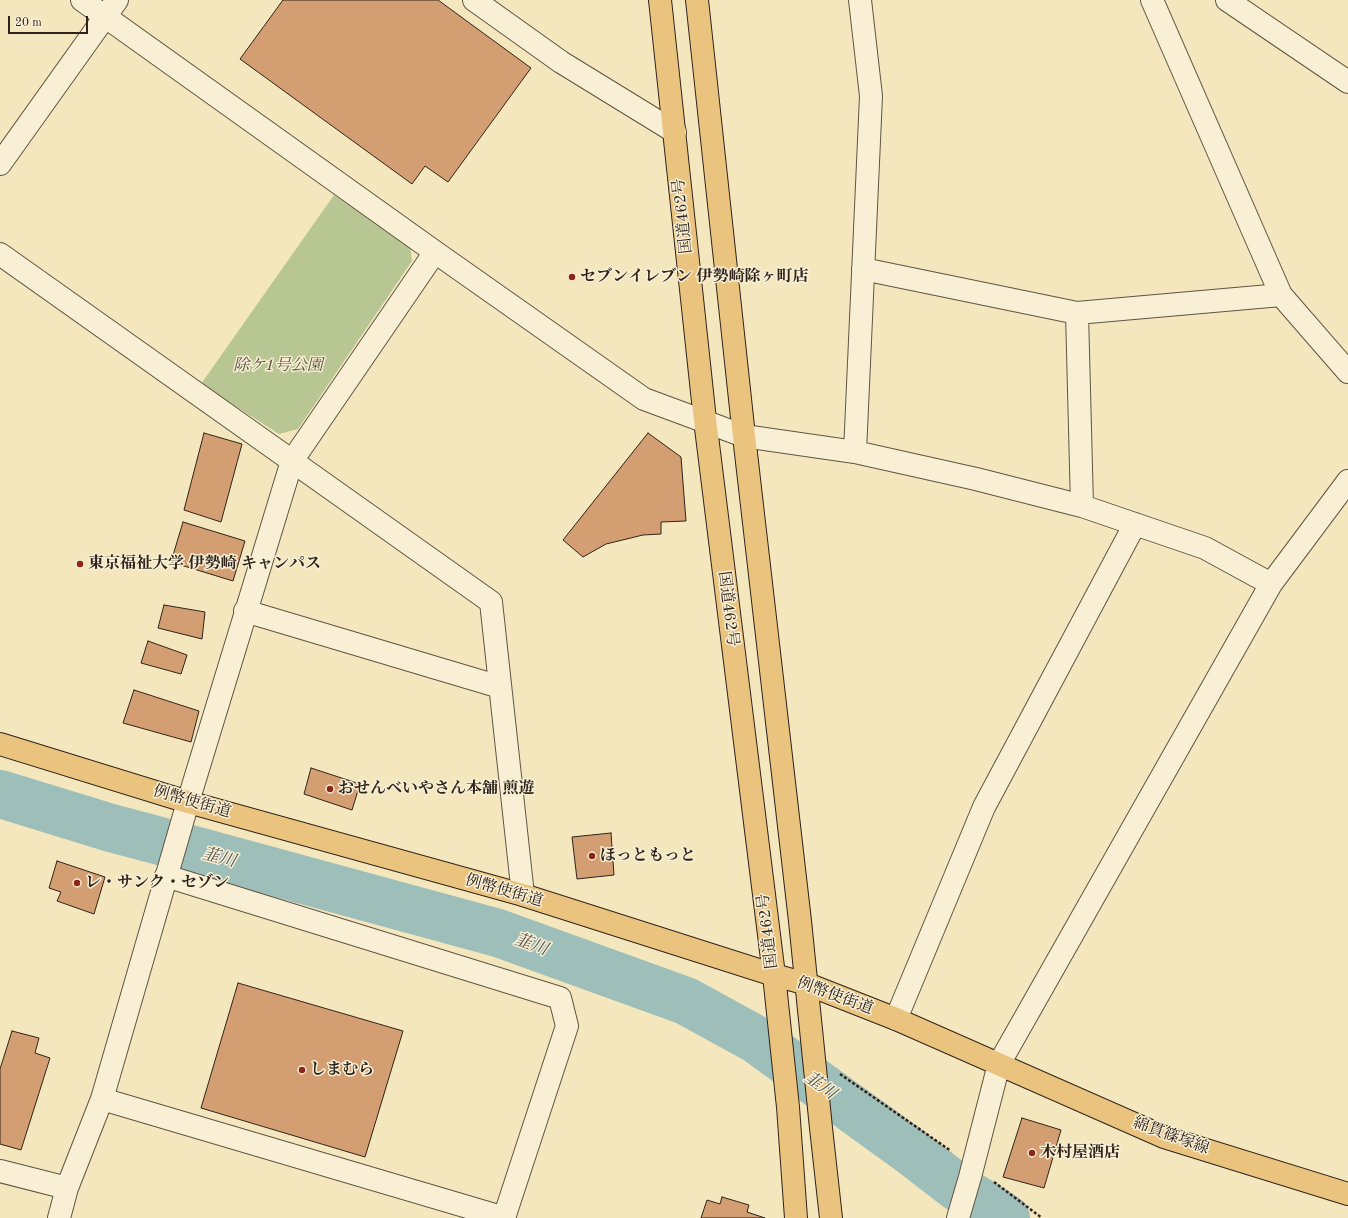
<!DOCTYPE html>
<html>
<head>
<meta charset="utf-8">
<style>
	body { margin:0 }
	#map { position:relative; width:1348px; height:1218px; overflow:hidden; background:#f4e7be; font-family:"Old Standard TT",serif }
	canvas { display:block }
	.scale { position:absolute; left:8px; top:16px; width:80px; height:18px; box-sizing:border-box; border:2px solid #2f231b; border-top:0; padding-left:5px; font-size:12px; line-height:14px; white-space:nowrap; color:#2f231b; -webkit-text-stroke:3px #f8efd5; paint-order:stroke }
</style>
</head>
<body>
<div id="map">
<canvas width="1348" height="1218"></canvas>
<div class="scale">20 m</div>
</div>
<script>
const ctx = document.querySelector('canvas').getContext('2d');
ctx.lineJoin = 'round';
function fill(path, color) { ctx.fillStyle = color; ctx.fill(path, 'evenodd'); }
const poly = rows => new Path2D(rows.map(r => 'M' + r).join(''));
function stroke(path, color, width, dash) { ctx.strokeStyle = color; ctx.lineWidth = width; ctx.lineCap = dash ? 'butt' : 'round'; ctx.setLineDash(dash || []); ctx.stroke(path); }
function drawText(font, color, halo, rows, align = 'center') {
  ctx.font = font + ' "Old Standard TT","Noto Serif JP",serif'; ctx.lineWidth = 3; ctx.setLineDash([]); ctx.textBaseline = 'middle'; ctx.strokeStyle = halo; ctx.fillStyle = color; for (const [text, x, y, turn = 0] of rows) {
    ctx.save(); ctx.translate(x, y); ctx.rotate((+turn || 0) * Math.PI / 180); ctx.textAlign = isNaN(turn) ? turn : align; if (halo) ctx.strokeText(text, 0, 0); ctx.fillText(text, 0, 0); ctx.restore();
  }
}
fill(poly([
	[334,195,410,245,412,261,298,429,279,434,201,384]
]), '#b8c694');
stroke(poly([
	[0,794,111,828,190,849,498,933,686,1001,757,1040,909,1150,957,1187,1006,1218]
]), '#9ebeb9', 48);
const building = poly([
	[283,0,438,0,531,68,448,182,425,166,412,184,240,59,283,0],
	[204,433,242,444,221,522,184,510,204,433],
	[648,433,681,457,686,521,661,522,661,534,643,535,606,544,583,557,563,540,648,433],
	[183,522,245,541,233,581,171,562,183,522],
	[164,605,205,612,202,639,158,628,164,605],
	[148,641,187,655,181,674,141,663,148,641],
	[134,690,199,711,191,742,123,723,134,690],
	[311,768,360,784,352,810,304,794,311,768],
	[611,833,614,875,577,879,572,837,611,833],
	[57,861,105,877,94,914,57,901,61,892,49,888,57,861],
	[238,983,403,1031,365,1157,201,1108,238,983],
	[12,1031,39,1038,35,1053,50,1058,21,1150,0,1144,0,1069,12,1031],
	[1022,1118,1061,1130,1044,1188,1003,1177,1022,1118],
	[722,1197,749,1205,747,1212,765,1218,701,1218,707,1200,720,1204,722,1197]
]);
fill(building, '#d49e73');
stroke(building, '#2f231b', 1);
const minor = poly([
	[82,0,435,252,644,399,744,436,855,452,976,479,1082,506,1205,548,1271,584],
	[474,0,561,62,675,132],
	[1152,0,1281,295,1348,372],
	[1227,0,1348,82],
	[0,164,117,0],
	[0,254,491,602,523,895],
	[863,269,1077,313,1281,295],
	[1077,313,1082,506],
	[855,452,871,96,860,0],
	[245,611,500,687],
	[166,876,560,998,567,1026,504,1218],
	[896,1019,984,807,1135,524],
	[102,1099,505,1218],
	[0,1171,67,1188],
	[59,1218,67,1188,102,1099,188,802,292,461,435,252],
	[958,1218,970,1177,999,1064,1271,584,1348,481]
]);
const major = poly([
	[0,744,188,802,523,895,774,975,807,984,896,1019,1164,1137,1348,1194]
]);
const highway = poly([
	[660,0,705,420,774,975,788,1107,796,1218],
	[697,0,744,436,800,921,821,1128,831,1218]
]);
stroke(minor, '#605444', 24);
stroke(major, '#2f231b', 24);
stroke(highway, '#2f231b', 24);
stroke(poly([
	[840,1074,951,1151],
	[994,1182,1042,1218]
]), '#2f231b', 2.5, [3, 2]);
stroke(minor, '#f8efd5', 22);
stroke(major, '#eac47f', 22);
stroke(highway, '#eac47f', 22);
for (const [x, y, r, color] of [
	[572,277,4,"#8f2418"],
	[80,564,4,"#8f2418"],
	[330,789,4,"#8f2418"],
	[592,856,4,"#8f2418"],
	[77,883,4,"#8f2418"],
	[302,1070,4,"#8f2418"],
	[1032,1153,4,"#8f2418"]
]) { const dot = new Path2D(); dot.arc(x, y, r, 0, 2 * Math.PI); ctx.fillStyle = color; ctx.fill(dot); stroke(dot, '#f8efd5', 1.5); }
drawText('16px', '#2f231b', '#f8efd5', [
	["国道462号",683,216,-96],
	["国道462号",728,609,83],
	["例幣使街道",192,802,16],
	["例幣使街道",504,891,16],
	["国道462号",768,931,-97],
	["例幣使街道",835,996,20],
	["綿貫篠塚線",1171,1136,20]
]);
drawText('bold 16px', '#2f231b', '#f8efd5', [
	["セブンイレブン 伊勢崎除ヶ町店",580,277],
	["東京福祉大学 伊勢崎 キャンパス",88,564],
	["おせんベいやさん本舗 煎遊",338,789],
	["ほっともっと",600,856],
	["レ・サンク・セゾン",85,883],
	["しまむら",310,1070],
	["木村屋酒店",1040,1153]
], 'left');
drawText('italic 16px', '#58543f', '#f8efd5', [
	["除ケ1号公園",278,366]
]);
drawText('italic 17px', '#50524a', '#f8efd5', [
	["韮川",219,858,15],
	["韮川",531,945,20],
	["韮川",820,1086,36]
]);
</script>
</body>
</html>
